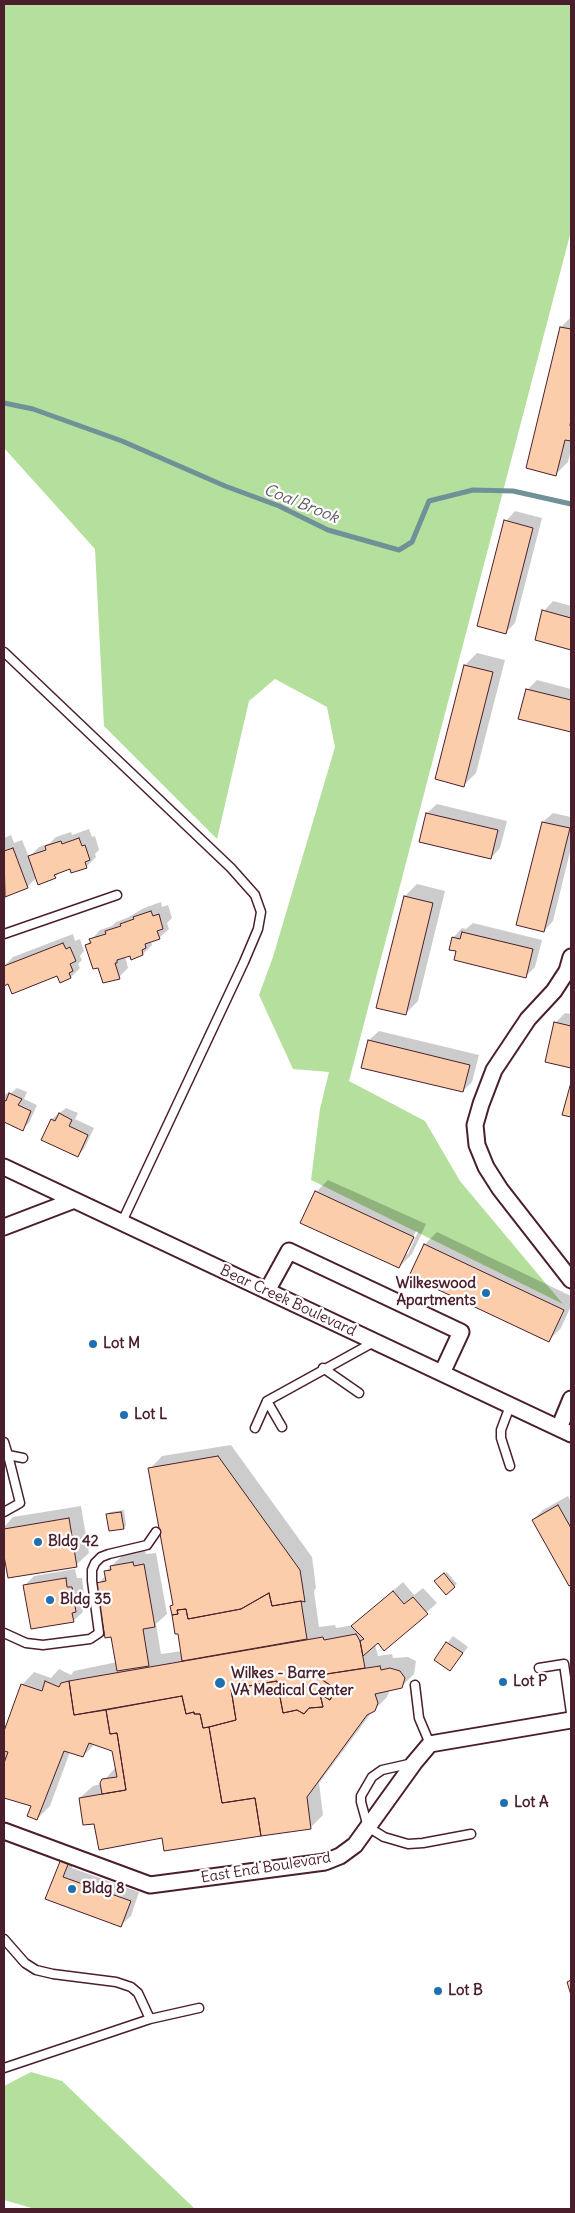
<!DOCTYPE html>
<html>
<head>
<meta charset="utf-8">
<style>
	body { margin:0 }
	#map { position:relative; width:575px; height:2213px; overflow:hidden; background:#fff; font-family:Delius,sans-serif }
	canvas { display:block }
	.frame { position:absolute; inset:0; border:5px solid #4a1f2b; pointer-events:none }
</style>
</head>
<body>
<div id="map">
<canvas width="575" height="2213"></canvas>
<div class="frame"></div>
</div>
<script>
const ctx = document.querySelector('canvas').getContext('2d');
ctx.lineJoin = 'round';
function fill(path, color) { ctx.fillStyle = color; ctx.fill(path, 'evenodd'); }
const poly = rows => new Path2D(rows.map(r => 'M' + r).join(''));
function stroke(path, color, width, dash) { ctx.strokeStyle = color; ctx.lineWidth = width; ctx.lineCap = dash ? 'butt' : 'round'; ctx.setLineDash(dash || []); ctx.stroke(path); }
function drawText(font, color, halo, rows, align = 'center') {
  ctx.font = font + ' Delius,sans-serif'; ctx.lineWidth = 4.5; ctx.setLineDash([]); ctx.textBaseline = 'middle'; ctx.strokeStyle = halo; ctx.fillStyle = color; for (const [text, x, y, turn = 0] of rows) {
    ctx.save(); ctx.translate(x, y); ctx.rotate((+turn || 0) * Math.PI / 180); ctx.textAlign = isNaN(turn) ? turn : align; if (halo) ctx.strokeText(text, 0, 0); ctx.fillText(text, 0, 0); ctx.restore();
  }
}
fill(poly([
	[4,4,571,4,571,231,349,1081,425,1121,460,1181,563,1304,311,1180,320,1109,329,1072,293,1069,259,995,273,957,335,747,327,707,275,679,249,701,217,839,104,726,95,549,4,448],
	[31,2072,62,2081,195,2209,35,2209,4,2200,4,2086]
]), '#b5df9c');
fill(poly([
	[571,317,571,450,568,462,556,474,527,467,561,327],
	[515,511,542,518,515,623,506,632,506,521],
	[553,601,571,606,571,648,536,639,544,611],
	[477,653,505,660,476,773,464,785,436,778,465,665],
	[537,680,571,689,571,731,520,718,527,690],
	[437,804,507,821,500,848,491,858,421,841,427,813],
	[553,813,571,817,571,848,553,921,544,931,518,924,543,822],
	[89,829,92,837,95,836,99,850,95,854,96,857,86,867,61,871,55,877,36,878,27,887,4,894,4,838,11,835,14,843,22,840,29,857,39,847,50,843,56,837,71,832,72,835],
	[417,884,445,891,418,1001,405,1014,405,896],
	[161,902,162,907,168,905,172,918,167,923,169,929,159,938,151,941,152,945,143,954,125,956,128,968,119,977,99,966,86,945,91,940,100,930,112,926,116,922,127,918,144,908],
	[473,923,542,940,535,967,526,976,457,950,453,938,462,928,466,929],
	[73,934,75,941,80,939,84,951,80,956,82,960,78,964,80,968,71,977,58,975,5,984,4,966,13,957],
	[565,1013,571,1014,571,1067,546,1061,555,1023],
	[379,1031,479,1055,472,1082,463,1091,369,1040],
	[17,1088,27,1092,24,1099,37,1105,29,1123,22,1129,4,1121,4,1096,7,1093,10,1094],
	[66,1108,78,1113,75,1119,94,1128,84,1149,78,1155,43,1139,52,1119],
	[328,1180,426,1224,412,1254,399,1267,316,1192],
	[416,1231,418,1232,408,1254,405,1254],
	[437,1232,571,1296,571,1306,561,1328,548,1341,410,1275,425,1244],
	[231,1445,312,1557,316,1588,314,1591,319,1627,335,1625,336,1628,354,1625,403,1582,414,1595,423,1588,437,1603,385,1649,378,1641,375,1644,378,1656,392,1654,393,1658,408,1657,416,1661,414,1674,402,1686,390,1689,387,1697,372,1712,319,1783,323,1815,310,1828,163,1837,95,1822,80,1798,93,1786,101,1784,116,1767,113,1750,95,1744,83,1756,70,1752,50,1806,37,1819,32,1806,4,1796,4,1734,22,1685,34,1672,51,1678,59,1669,71,1675,74,1671,117,1662,112,1635,98,1584,106,1575,106,1571,124,1554,145,1550,146,1554,156,1553,167,1614,156,1624,161,1654,182,1651,150,1469,162,1456],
	[568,1496,571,1502,571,1583,569,1584,533,1520,543,1510],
	[81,1506,89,1553,76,1565,9,1577,4,1549,4,1527,13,1517],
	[124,1510,126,1525,124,1528,107,1514,110,1512],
	[75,1569,77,1578,82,1578,85,1602,82,1605,83,1612,73,1621,25,1585,34,1576],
	[447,1572,457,1584,454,1586,438,1579],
	[453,1636,468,1647,450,1670,435,1659],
	[77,1852,72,1868,139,1892,131,1916,121,1925,54,1878]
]), '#0003');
stroke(poly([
	[4,403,33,409,122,441,225,486,279,506,328,530,399,550,412,542,429,501,473,490,513,491,571,504]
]), '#719199', 5);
const building = poly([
	[560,327,571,329,571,419,570,426,571,426,571,441,565,440,556,476,526,468,560,327],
	[504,520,533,528,506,634,477,626,504,520],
	[542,610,571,618,571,650,535,640,542,610],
	[464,665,493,672,464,787,435,779,464,665],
	[526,689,571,700,571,732,518,719,526,689],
	[426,813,498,830,491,859,419,842,426,813],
	[542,822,570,828,544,932,516,925,542,822],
	[79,838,82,846,85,845,90,860,85,862,87,868,71,873,70,869,54,875,56,878,38,885,28,856,46,850,45,846,61,841,62,844,79,838],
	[13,848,28,888,5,897,4,851,13,848],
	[404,896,433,903,406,1015,376,1008,404,896],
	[151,911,153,916,159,914,163,929,157,931,160,939,145,944,146,948,142,950,143,955,131,960,130,956,117,960,117,963,115,963,120,979,103,983,98,968,93,969,85,945,91,943,89,939,106,934,105,931,121,926,120,924,134,919,133,917,151,911],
	[462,932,533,949,526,978,454,960,456,951,449,950,452,937,460,939,462,932],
	[63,943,66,949,70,947,76,961,70,964,73,971,69,973,71,978,60,983,57,976,12,994,8,984,4,986,4,966,63,943],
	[554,1022,571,1026,571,1068,545,1062,554,1022],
	[368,1040,470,1065,463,1092,361,1068,368,1040],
	[570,1086,571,1086,571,1117,562,1115,570,1086],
	[9,1093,22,1099,18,1105,31,1111,23,1131,4,1122,4,1100,6,1101,9,1093],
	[59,1113,72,1120,69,1126,88,1135,78,1157,41,1140,51,1119,55,1121,59,1113],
	[315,1191,414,1237,399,1268,300,1223,315,1191],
	[424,1244,564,1310,549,1342,409,1276,424,1244],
	[218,1456,300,1570,305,1602,301,1601,272,1606,269,1593,241,1609,188,1619,186,1609,177,1610,178,1614,172,1615,170,1606,173,1605,148,1468,218,1456],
	[558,1505,571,1528,571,1585,569,1586,532,1520,558,1505],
	[121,1512,124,1529,109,1531,106,1514,121,1512],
	[69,1518,77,1567,8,1578,4,1556,4,1529,69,1518],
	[133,1562,134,1566,144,1564,155,1627,143,1629,149,1666,117,1671,111,1637,105,1638,96,1583,106,1581,104,1571,111,1570,110,1566,133,1562],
	[444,1573,455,1587,446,1595,434,1581,444,1573],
	[66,1578,67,1587,72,1587,76,1612,72,1613,74,1622,31,1629,23,1585,66,1578],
	[393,1591,404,1604,413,1597,428,1614,384,1651,378,1643,363,1656,360,1641,364,1639,351,1626,393,1591],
	[269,1593,272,1606,301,1601,307,1639,182,1661,178,1634,175,1634,172,1615,178,1614,177,1610,186,1609,188,1619,241,1609,269,1593],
	[356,1634,360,1641,365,1668,320,1675,321,1679,336,1689,330,1700,320,1694,323,1707,309,1708,304,1714,297,1710,283,1713,277,1681,231,1689,236,1720,209,1727,203,1728,200,1714,194,1714,194,1712,186,1714,182,1696,74,1715,69,1681,323,1637,324,1640,356,1634],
	[446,1642,463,1653,450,1671,434,1660,446,1642],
	[380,1666,381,1670,390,1668,400,1671,405,1678,402,1688,375,1694,378,1703,375,1711,367,1715,307,1797,311,1829,261,1836,255,1798,222,1803,209,1727,236,1720,231,1689,277,1681,283,1713,297,1710,304,1714,309,1708,323,1707,320,1694,330,1700,336,1689,321,1679,320,1675,380,1666],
	[45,1681,59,1687,61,1683,69,1681,74,1715,106,1710,110,1734,117,1733,126,1790,102,1794,100,1783,102,1779,117,1777,112,1751,89,1743,83,1757,64,1751,37,1820,27,1816,31,1806,4,1798,4,1763,8,1752,4,1751,4,1731,21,1684,42,1691,45,1681],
	[182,1696,186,1714,194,1712,194,1714,200,1714,203,1728,209,1727,222,1803,255,1798,261,1836,164,1851,162,1838,99,1850,94,1824,83,1825,79,1798,126,1790,117,1733,110,1734,106,1710,182,1696],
	[61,1859,69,1862,63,1877,131,1901,121,1927,45,1899,61,1859],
	[571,1980,571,1995,567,1982,571,1980]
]);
fill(building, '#fccdab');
stroke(building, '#4a1f2b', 1);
const lane = poly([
	[4,652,231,868,255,895,261,912,258,929,244,962,121,1224],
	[4,934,117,895],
	[323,1368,359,1393],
	[267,1401,282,1427],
	[255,1428,267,1401,374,1342],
	[4,1442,8,1455,23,1458],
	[4,1454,8,1455,20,1503,4,1512],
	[510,1466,501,1438,501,1430,510,1406],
	[4,1633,26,1643,43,1645,90,1639,99,1633,92,1581,92,1570,95,1563,101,1557,109,1554,147,1545,156,1532],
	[539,1668,564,1664,571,1713],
	[415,1685,419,1718,430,1744],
	[413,1763,382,1770,372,1777,361,1796,361,1802,368,1827,384,1837,408,1844,423,1843,471,1834],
	[4,1939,25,1963,36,1970,53,1974,116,1982,131,1987,138,1993,150,2019],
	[4,2068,150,2019,199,2008]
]);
const street = poly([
	[571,957,567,971,554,991,528,1019,494,1070,481,1104,475,1125,477,1145,486,1167,500,1189,571,1280],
	[4,1167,571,1434],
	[4,1227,72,1201],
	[267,1291,289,1251,461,1332,442,1373],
	[559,1428,571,1399],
	[4,1831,150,1885,325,1862,340,1856,355,1845,414,1763,430,1744,571,1720]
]);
stroke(lane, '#4a1f2b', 11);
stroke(street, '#4a1f2b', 19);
stroke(lane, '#fff', 8);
stroke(street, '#fff', 15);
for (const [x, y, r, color] of [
	[486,1293,5,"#1f6fb2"],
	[93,1344,5,"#1f6fb2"],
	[124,1415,5,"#1f6fb2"],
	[38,1542,5,"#1f6fb2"],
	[50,1600,5,"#1f6fb2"],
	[503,1682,5,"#1f6fb2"],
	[220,1683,6,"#1f6fb2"],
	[504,1803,5,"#1f6fb2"],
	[72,1889,5,"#1f6fb2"],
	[438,1991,5,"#1f6fb2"]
]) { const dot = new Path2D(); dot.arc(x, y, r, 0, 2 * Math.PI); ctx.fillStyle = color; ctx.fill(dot); stroke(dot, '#fff', 2); }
drawText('bold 15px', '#4a1f2b', '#fff', [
	["Wilkeswood",476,1284,"right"],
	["Apartments",476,1301,"right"],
	["Lot M",103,1344],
	["Lot L",134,1415],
	["Bldg 42",48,1542],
	["Bldg 35",60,1600],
	["Wilkes - Barre",231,1674],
	["VA Medical Center",231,1691],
	["Lot P",513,1682],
	["Lot A",514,1803],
	["Bldg 8",82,1889],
	["Lot B",448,1991]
], 'left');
drawText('15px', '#4a1f2b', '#fff', [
	["Bear Creek Boulevard",288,1301,25],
	["East End Boulevard",266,1868,-9]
]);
drawText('italic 16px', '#5e5862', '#fff', [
	["Coal Brook",301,504,22]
]);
</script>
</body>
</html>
